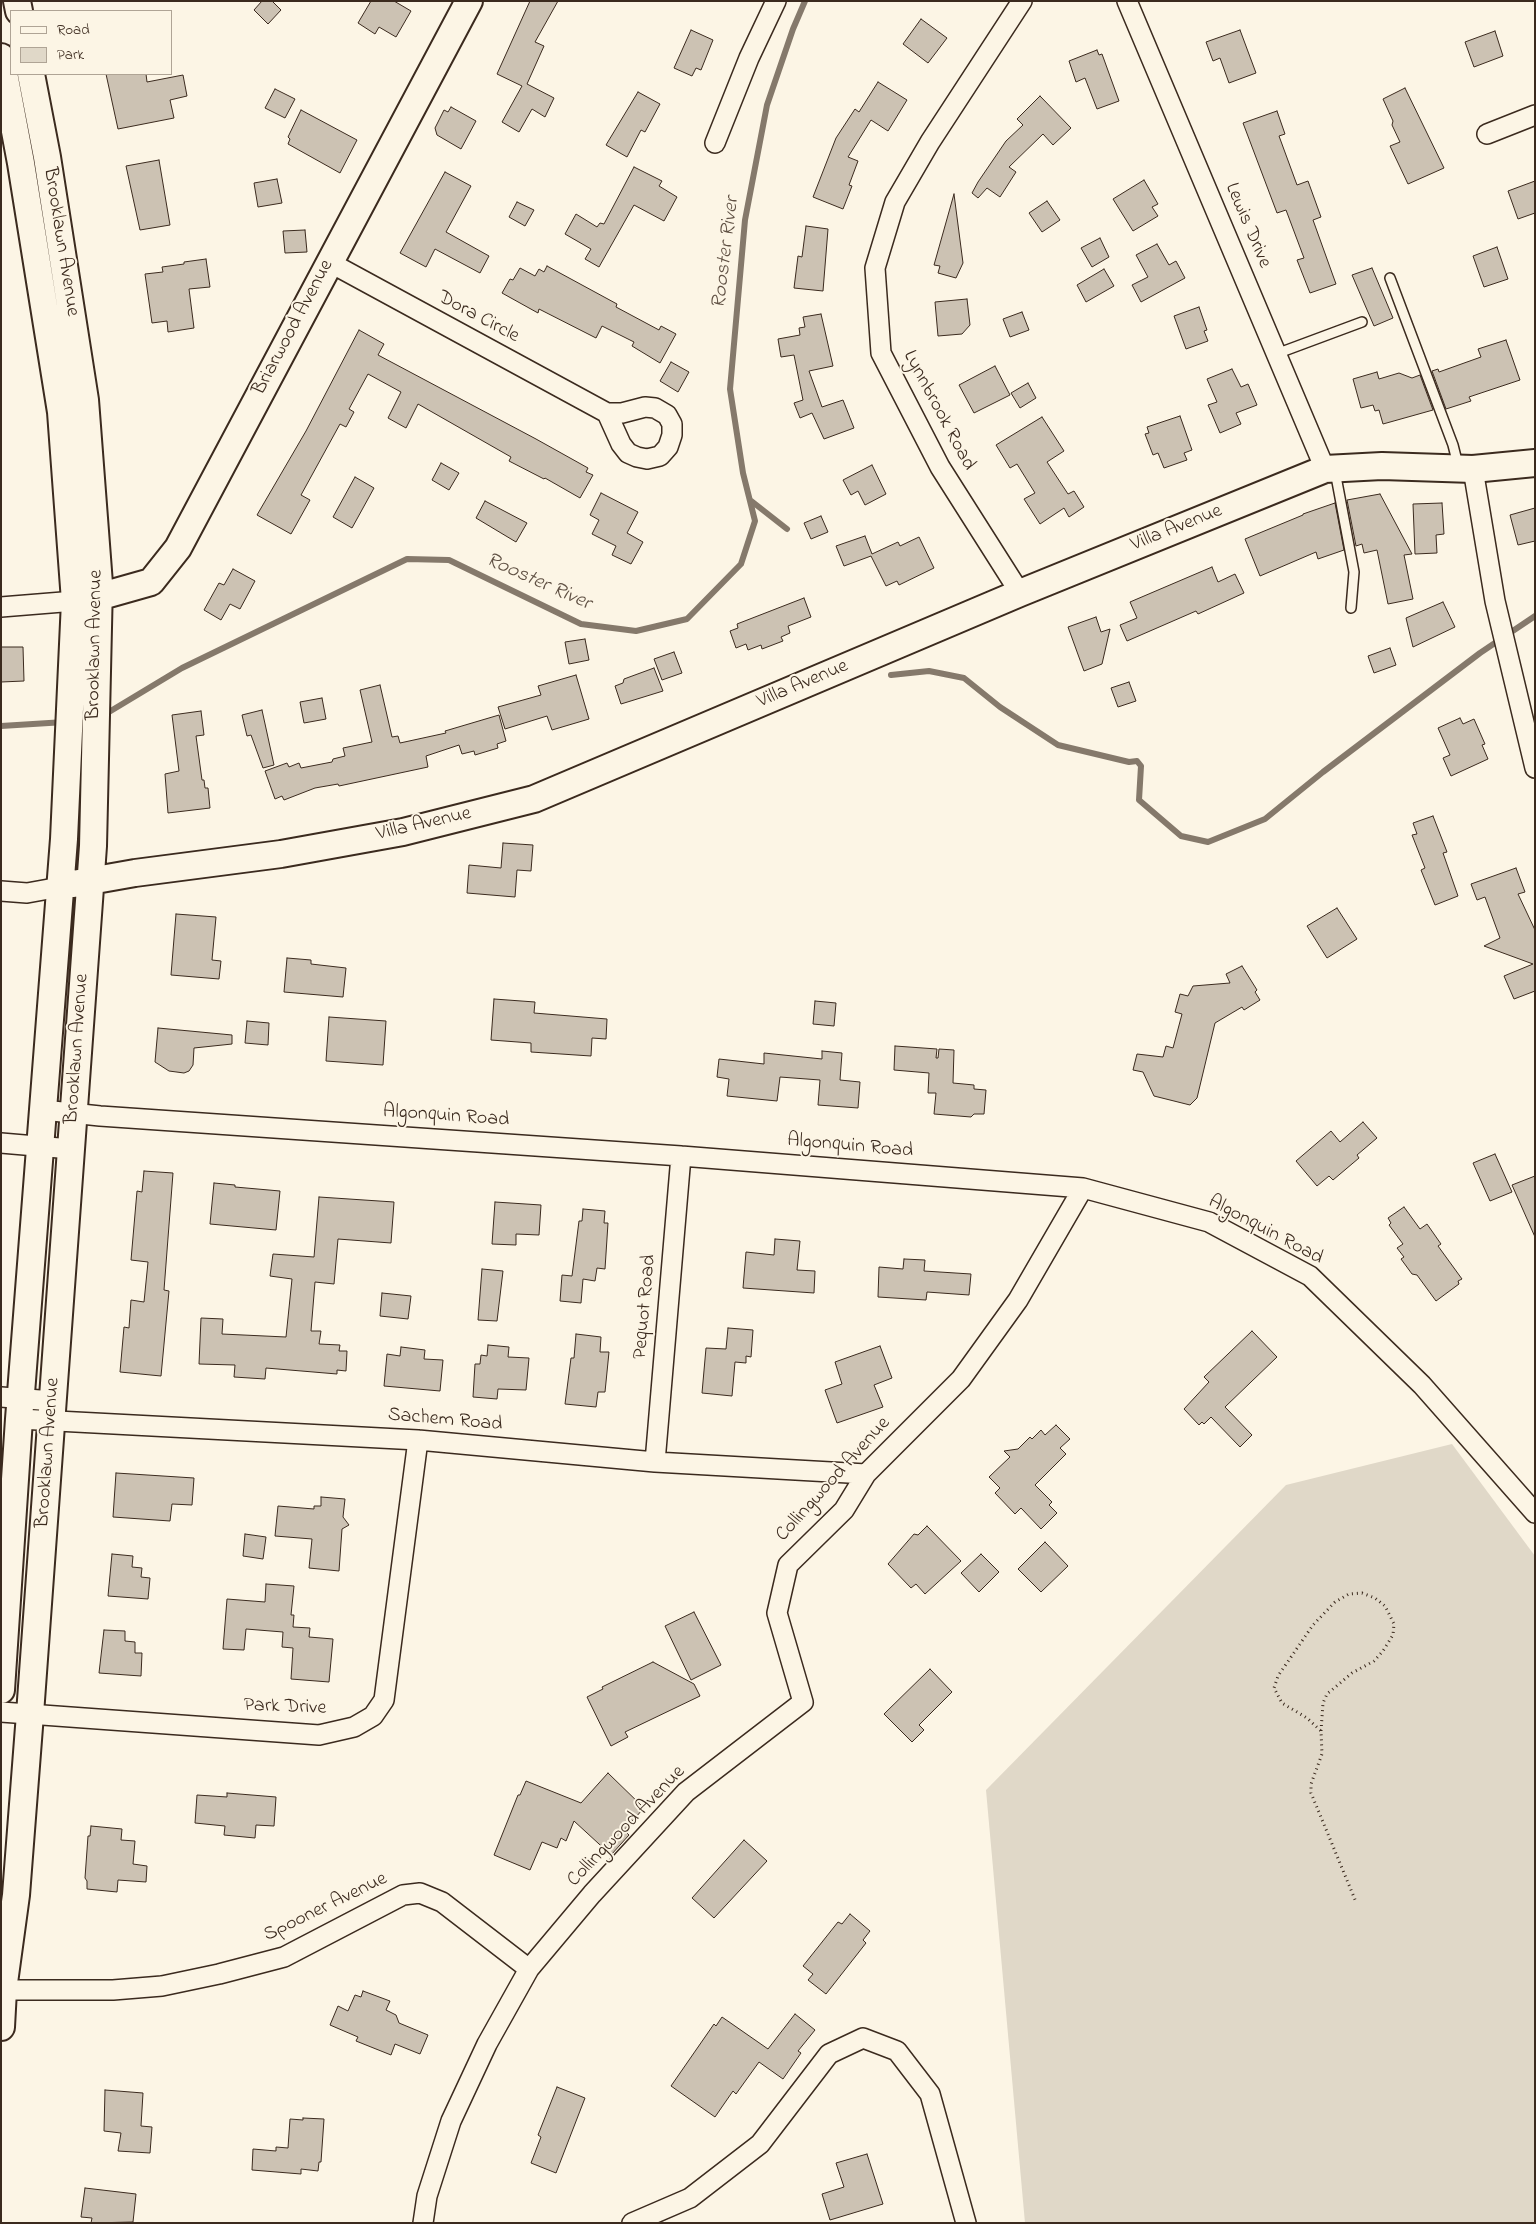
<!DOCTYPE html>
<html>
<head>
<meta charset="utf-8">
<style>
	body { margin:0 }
	#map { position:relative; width:1536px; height:2224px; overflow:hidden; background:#fcf5e5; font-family:"Indie Flower",sans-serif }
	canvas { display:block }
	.frame { position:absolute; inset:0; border:2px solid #3b2a1e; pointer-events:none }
	.legend { position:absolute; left:10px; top:10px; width:162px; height:65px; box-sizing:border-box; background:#fcf5e5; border:1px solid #afa495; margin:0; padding:6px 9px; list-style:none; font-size:15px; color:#3b2a1e }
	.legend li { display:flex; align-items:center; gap:10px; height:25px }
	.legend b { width:25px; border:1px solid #afa495 }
</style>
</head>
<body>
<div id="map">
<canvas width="1536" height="2224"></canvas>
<div class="frame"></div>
<ul class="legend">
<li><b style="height:6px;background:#fcf5e5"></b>Road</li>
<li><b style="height:14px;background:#e0d8c8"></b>Park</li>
</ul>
</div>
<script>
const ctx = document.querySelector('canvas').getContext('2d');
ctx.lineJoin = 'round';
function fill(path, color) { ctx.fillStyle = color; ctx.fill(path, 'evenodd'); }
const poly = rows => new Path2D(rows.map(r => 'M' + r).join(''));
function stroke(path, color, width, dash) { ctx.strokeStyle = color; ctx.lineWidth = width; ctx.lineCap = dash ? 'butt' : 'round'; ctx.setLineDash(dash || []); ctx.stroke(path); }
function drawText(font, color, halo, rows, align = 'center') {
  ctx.font = font + ' "Indie Flower",sans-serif'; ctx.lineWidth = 4; ctx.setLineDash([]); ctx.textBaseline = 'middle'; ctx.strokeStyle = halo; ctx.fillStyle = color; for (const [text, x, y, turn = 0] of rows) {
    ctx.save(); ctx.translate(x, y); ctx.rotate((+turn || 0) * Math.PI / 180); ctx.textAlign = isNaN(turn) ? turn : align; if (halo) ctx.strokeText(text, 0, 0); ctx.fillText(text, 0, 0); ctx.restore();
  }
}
fill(poly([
	[1452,1444,1535,1556,1535,2223,1025,2223,986,1790,1286,1485]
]), '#e0d8c8');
stroke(poly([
	[750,500,787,529],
	[891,675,929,671,964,678,1000,707,1058,745,1129,762,1137,761,1141,766,1139,800,1181,836,1208,842,1265,819,1323,772,1480,653,1535,616],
	[104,715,182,668,407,559,449,560,581,624,636,631,687,619,741,564,755,521,743,473,730,389,745,220,767,105,793,29,805,1],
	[1,726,65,722]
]), '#85796b', 6);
const building = poly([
	[262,1,272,1,281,10,268,24,254,10,262,1],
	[371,1,394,1,411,11,396,37,379,27,375,34,358,23,371,1],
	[530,1,558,1,535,42,544,46,527,84,554,98,545,117,532,109,519,132,502,122,522,86,497,74,530,1],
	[921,19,947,38,928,63,903,44,921,19],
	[691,30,713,40,701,70,696,68,692,76,674,68,691,30],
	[1240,30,1256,73,1229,83,1220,58,1213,61,1206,42,1240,30],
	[1495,31,1503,56,1474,67,1465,42,1495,31],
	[1097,50,1099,55,1102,54,1119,101,1097,109,1085,78,1076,82,1069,61,1097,50],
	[106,74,146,74,147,82,183,75,187,96,170,100,174,118,118,129,106,74],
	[878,82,907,100,888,131,871,120,848,157,858,161,849,185,852,186,843,209,813,197,836,138,855,109,859,112,878,82],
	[1405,88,1444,168,1408,184,1390,146,1400,142,1392,125,1393,121,1383,99,1405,88],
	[275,89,295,99,285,118,265,108,275,89],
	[638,92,660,104,645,132,641,130,627,157,606,145,638,92],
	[1040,96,1071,128,1053,145,1043,134,1009,167,1016,172,1000,197,987,188,978,198,972,193,978,182,1006,141,1023,125,1017,119,1040,96],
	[451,107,476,121,461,149,437,135,435,128,444,110,448,112,451,107],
	[301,110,357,140,340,173,288,144,290,139,288,137,301,110],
	[1277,111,1285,134,1279,136,1297,185,1308,181,1321,217,1313,220,1336,284,1310,293,1297,260,1304,258,1286,210,1277,213,1243,123,1277,111],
	[159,160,170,225,140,230,126,166,159,160],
	[634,167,662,181,659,186,677,197,664,221,634,205,599,267,585,259,591,249,565,234,576,214,597,227,600,223,604,224,634,167],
	[445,172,471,186,446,232,489,256,480,273,435,249,426,267,400,253,445,172],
	[277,179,282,203,258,207,254,183,277,179],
	[1144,180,1158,204,1152,207,1158,216,1133,231,1113,199,1144,180],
	[1535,181,1535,213,1518,219,1508,191,1535,181],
	[954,194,963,263,956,278,938,273,940,266,934,265,954,194],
	[1047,201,1060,220,1042,232,1029,213,1047,201],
	[517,202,534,210,525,226,509,217,517,202],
	[806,226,828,229,823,291,794,288,798,256,802,257,806,226],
	[305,230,307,252,285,253,283,231,305,230],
	[1100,238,1109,257,1092,267,1081,248,1100,238],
	[1157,244,1169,265,1176,261,1185,278,1141,302,1132,285,1148,277,1136,255,1157,244],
	[1497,247,1508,279,1484,287,1473,256,1497,247],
	[206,259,210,287,189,289,194,328,168,332,167,321,152,323,145,274,163,272,162,267,184,264,184,262,206,259],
	[547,266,617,304,616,307,659,330,661,326,676,334,660,363,632,346,634,342,602,326,596,338,539,309,538,313,502,293,510,279,513,280,520,268,535,276,539,269,544,272,547,266],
	[1372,268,1393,318,1374,326,1352,275,1372,268],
	[1104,269,1114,286,1086,302,1077,285,1104,269],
	[967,299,970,325,962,334,938,336,935,302,967,299],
	[1199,307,1207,330,1204,331,1208,341,1186,349,1174,316,1199,307],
	[1022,312,1029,330,1010,337,1003,319,1022,312],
	[821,314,833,366,809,371,822,407,843,400,854,428,824,439,812,413,800,418,794,403,803,400,794,355,781,357,778,339,800,335,799,328,805,327,803,317,821,314],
	[359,330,384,344,378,355,536,439,588,468,586,472,593,475,580,498,545,478,544,479,509,461,511,457,418,404,406,428,388,418,401,392,368,374,349,409,354,412,346,427,340,424,301,495,310,500,291,534,257,515,306,431,359,330],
	[1506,340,1520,380,1469,397,1471,401,1446,409,1432,371,1438,369,1439,372,1481,357,1478,349,1506,340],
	[671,362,689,372,678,392,660,381,671,362],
	[995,366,1010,395,974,413,959,385,995,366],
	[1232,369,1241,387,1248,384,1257,405,1236,413,1241,424,1220,433,1208,405,1217,402,1207,379,1232,369],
	[1377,372,1379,379,1399,373,1412,378,1420,375,1433,410,1383,424,1379,410,1375,411,1373,405,1361,408,1353,379,1377,372],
	[1028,383,1036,398,1020,408,1011,393,1028,383],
	[1180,416,1192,450,1184,453,1187,460,1164,468,1158,453,1153,455,1145,434,1149,433,1147,427,1180,416],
	[1042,417,1064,451,1047,462,1068,494,1074,491,1084,507,1069,517,1064,508,1040,524,1024,499,1035,493,1017,464,1010,468,996,445,1042,417],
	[441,463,459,473,449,490,432,480,441,463],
	[872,465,886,494,865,505,858,491,851,495,843,480,872,465],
	[355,477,374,488,352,528,333,517,355,477],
	[601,493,638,512,627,533,643,542,631,564,612,555,616,546,592,534,599,520,590,515,601,493],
	[1380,494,1412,554,1404,555,1413,599,1388,604,1377,550,1364,553,1362,544,1356,546,1347,500,1380,494],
	[485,501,527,523,516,542,476,518,485,501],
	[1335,503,1344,550,1318,559,1316,552,1260,576,1245,539,1303,515,1303,514,1335,503],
	[1442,503,1444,534,1436,535,1437,553,1415,554,1413,504,1442,503],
	[1535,508,1535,541,1518,545,1510,515,1535,508],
	[821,516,828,532,811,539,804,523,821,516],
	[865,536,872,554,898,542,900,546,919,537,934,568,899,585,897,581,886,586,871,556,844,566,836,546,865,536],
	[1212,567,1218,582,1235,574,1244,593,1198,614,1196,611,1127,641,1120,625,1137,618,1130,602,1212,567],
	[233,569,255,581,240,609,230,604,221,620,204,610,219,583,224,585,233,569],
	[804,598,811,617,788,626,790,633,781,637,783,641,762,649,761,645,748,650,746,644,736,648,730,631,738,628,737,624,804,598],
	[1443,602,1455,627,1413,647,1406,618,1443,602],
	[1096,617,1101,632,1110,629,1102,664,1084,671,1068,627,1096,617],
	[585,639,589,660,569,664,565,642,585,639],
	[1,647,23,647,24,681,1,682,1,647],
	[1390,648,1396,665,1374,673,1368,656,1390,648],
	[674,652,682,673,662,680,654,659,674,652],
	[654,668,663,691,621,704,615,686,623,683,624,679,654,668],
	[576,675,589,719,552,730,547,716,505,729,498,707,541,695,538,686,576,675],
	[1129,682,1136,701,1118,707,1111,688,1129,682],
	[380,685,392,737,398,736,400,743,446,733,445,731,499,715,506,741,497,744,498,748,475,755,474,751,462,754,459,745,426,756,428,767,339,786,338,784,315,788,284,800,282,796,275,799,265,771,287,763,289,767,299,763,301,768,332,762,333,759,345,756,343,748,372,742,360,690,380,685],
	[322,698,326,719,304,723,300,702,322,698],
	[262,710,274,765,263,768,251,735,247,736,242,715,262,710],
	[201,711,204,735,196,736,202,780,204,780,205,788,208,788,210,808,168,813,165,774,179,771,172,715,201,711],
	[1460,718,1463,724,1474,719,1485,744,1482,745,1488,759,1451,776,1443,758,1450,755,1438,728,1460,718],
	[1433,816,1447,852,1443,853,1458,896,1435,905,1421,870,1425,868,1412,835,1417,834,1413,823,1433,816],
	[503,843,533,845,531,871,517,870,515,897,467,893,469,865,501,868,503,843],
	[1516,868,1525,892,1518,894,1535,930,1535,991,1514,999,1504,976,1533,964,1484,946,1500,938,1485,897,1477,900,1471,884,1516,868],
	[1337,908,1357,939,1327,958,1307,926,1337,908],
	[176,914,216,917,212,960,221,961,219,979,171,975,176,914],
	[287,958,311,960,311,964,346,968,343,997,284,992,287,958],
	[1242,966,1257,990,1255,992,1260,1000,1244,1010,1242,1007,1215,1023,1197,1098,1190,1105,1154,1096,1143,1072,1133,1070,1137,1054,1163,1057,1166,1046,1173,1048,1182,1014,1175,1012,1180,994,1188,996,1193,986,1230,983,1226,974,1242,966],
	[494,999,535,1002,534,1013,607,1019,606,1039,592,1038,591,1056,531,1052,531,1043,491,1040,494,999],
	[815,1001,836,1003,834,1026,813,1024,815,1001],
	[329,1017,386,1021,383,1065,326,1061,329,1017],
	[247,1021,269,1023,268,1045,245,1043,247,1021],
	[158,1028,232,1035,232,1044,194,1048,193,1065,189,1071,184,1073,169,1071,155,1062,158,1028],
	[895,1046,937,1049,936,1058,938,1058,939,1049,954,1050,953,1083,974,1085,974,1089,986,1090,984,1114,974,1114,971,1117,934,1114,936,1093,928,1093,929,1073,894,1070,895,1046],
	[822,1051,842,1053,840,1080,860,1082,858,1108,818,1105,820,1080,780,1077,777,1101,727,1096,729,1079,717,1077,719,1059,764,1064,764,1053,822,1059,822,1051],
	[1363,1122,1377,1138,1357,1155,1359,1158,1333,1180,1329,1176,1317,1186,1296,1161,1331,1131,1340,1142,1363,1122],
	[1495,1154,1512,1192,1490,1201,1473,1163,1495,1154],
	[144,1171,173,1173,164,1290,169,1291,161,1376,120,1372,124,1327,129,1328,131,1300,144,1302,148,1262,131,1260,137,1191,142,1192,144,1171],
	[1535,1176,1535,1237,1512,1185,1535,1176],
	[214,1183,235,1185,235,1187,280,1191,276,1230,210,1224,214,1183],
	[319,1197,394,1202,391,1243,338,1239,334,1284,315,1282,311,1331,321,1331,319,1344,340,1345,339,1351,347,1351,346,1371,337,1370,337,1374,266,1368,265,1379,234,1377,235,1365,199,1364,201,1318,223,1319,222,1334,286,1337,292,1279,270,1276,273,1254,314,1257,319,1197],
	[495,1202,541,1205,539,1235,516,1234,516,1245,492,1244,495,1202],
	[1404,1207,1420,1229,1427,1224,1441,1244,1438,1246,1462,1279,1458,1281,1459,1284,1436,1301,1417,1275,1412,1274,1401,1259,1404,1257,1397,1248,1403,1244,1389,1225,1391,1223,1388,1218,1404,1207],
	[583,1209,605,1211,604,1223,608,1223,605,1269,597,1268,595,1281,583,1279,581,1303,560,1301,562,1275,572,1276,579,1221,582,1221,583,1209],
	[775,1239,800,1241,797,1270,815,1271,814,1293,743,1288,746,1252,774,1255,775,1239],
	[904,1259,925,1260,924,1271,971,1274,969,1295,927,1292,926,1300,878,1297,879,1267,903,1269,904,1259],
	[482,1269,503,1271,497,1321,478,1320,482,1269],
	[382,1293,411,1296,408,1319,380,1316,382,1293],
	[728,1328,753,1330,751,1357,746,1356,746,1363,735,1362,732,1396,702,1393,706,1348,726,1349,728,1328],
	[1252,1331,1277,1357,1225,1407,1252,1435,1240,1447,1211,1417,1204,1424,1202,1422,1199,1425,1184,1409,1209,1382,1204,1377,1252,1331],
	[576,1334,601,1337,600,1352,609,1352,605,1392,598,1392,596,1407,565,1404,571,1358,574,1358,576,1334],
	[488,1345,509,1347,508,1357,529,1358,526,1390,498,1389,497,1399,473,1397,475,1364,480,1364,481,1355,487,1356,488,1345],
	[880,1346,892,1378,874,1385,883,1407,837,1423,825,1390,842,1384,835,1362,880,1346],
	[401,1347,425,1350,424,1359,443,1360,440,1391,384,1386,387,1354,400,1356,401,1347],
	[1056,1425,1070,1439,1060,1448,1066,1454,1035,1485,1052,1502,1049,1505,1057,1513,1041,1529,1021,1508,1015,1514,995,1493,1000,1488,989,1477,1010,1457,1004,1451,1018,1449,1030,1437,1032,1439,1041,1430,1045,1435,1056,1425],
	[116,1473,194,1478,192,1505,172,1504,170,1521,113,1517,116,1473],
	[321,1497,345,1499,343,1517,349,1525,342,1529,339,1571,309,1568,312,1539,275,1536,278,1506,314,1509,314,1506,321,1506,321,1497],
	[927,1526,961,1561,925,1594,916,1584,911,1588,888,1564,914,1534,918,1535,927,1526],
	[245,1534,266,1537,263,1559,243,1556,245,1534],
	[1045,1542,1068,1566,1041,1592,1018,1569,1045,1542],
	[112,1554,133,1556,132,1567,142,1568,141,1577,150,1578,148,1599,108,1596,112,1554],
	[981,1554,999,1572,979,1592,961,1573,981,1554],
	[266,1584,294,1586,291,1615,294,1615,293,1627,310,1628,309,1637,333,1639,329,1682,291,1679,293,1648,282,1647,283,1632,246,1629,244,1650,223,1649,227,1599,265,1602,266,1584],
	[694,1612,721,1665,691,1680,665,1626,694,1612],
	[104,1630,125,1631,125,1641,135,1642,135,1653,142,1653,141,1676,99,1673,104,1630],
	[653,1662,694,1684,700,1696,625,1732,628,1737,611,1746,587,1697,603,1689,602,1687,653,1662],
	[930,1669,952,1692,919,1725,924,1730,912,1742,884,1714,930,1669],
	[608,1773,644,1808,624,1830,629,1835,611,1855,574,1821,566,1841,561,1838,557,1848,542,1842,530,1870,494,1855,518,1795,520,1795,526,1781,581,1803,608,1773],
	[227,1793,276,1797,274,1826,256,1825,255,1838,224,1835,225,1826,195,1823,197,1795,227,1797,227,1793],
	[91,1826,122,1829,121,1840,135,1841,133,1864,147,1866,146,1882,118,1880,117,1892,87,1889,87,1881,85,1878,88,1836,90,1836,91,1826],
	[744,1840,767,1861,714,1918,692,1898,744,1840],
	[850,1914,870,1931,863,1940,866,1943,826,1994,808,1980,813,1974,803,1966,838,1922,842,1924,850,1914],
	[363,1991,390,2001,386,2010,396,2015,399,2023,428,2035,420,2054,395,2044,391,2055,356,2041,358,2037,330,2025,338,2006,348,2011,355,1995,361,1997,363,1991],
	[795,2014,815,2030,798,2051,801,2053,783,2079,759,2062,736,2094,733,2091,715,2117,671,2086,714,2024,716,2026,722,2017,768,2049,795,2014],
	[557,2087,585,2098,556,2173,531,2163,541,2137,538,2135,557,2087],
	[105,2090,143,2093,141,2126,152,2127,150,2153,118,2151,121,2133,104,2131,105,2090],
	[303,2118,324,2119,321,2162,319,2162,318,2171,301,2169,301,2174,252,2170,253,2149,276,2151,276,2147,288,2148,290,2119,303,2120,303,2118],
	[867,2154,883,2204,830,2220,822,2194,844,2187,836,2163,867,2154],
	[85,2188,136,2194,133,2222,91,2223,92,2218,81,2217,85,2188]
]);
fill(building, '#ccc2b3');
stroke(building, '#3b2a1e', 1);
const lane = poly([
	[1390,278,1453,445,1458,465],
	[1276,354,1362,322],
	[1335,471,1354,572,1351,608]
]);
const street = poly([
	[1127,1,1325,469],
	[1487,134,1535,115],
	[715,143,749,58,776,1],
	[329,262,607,413,622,413,645,407,655,408,667,415,672,424,672,435,668,447,660,456,647,459,637,457,628,453,621,444,607,413],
	[1473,469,1495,601,1535,768],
	[1020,593,940,467,881,353,875,268,895,202,930,142,1022,1],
	[1,607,75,601],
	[1,891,27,893,60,887],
	[43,1110,100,1116,681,1156,1083,1188,1209,1222,1310,1276,1422,1385,1535,1513],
	[1,1143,71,1149],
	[1,1397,53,1401],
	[19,1419,418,1440,655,1462,866,1474],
	[655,1462,681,1156],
	[1,1712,319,1735,354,1727,373,1716,384,1700,418,1440],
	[1,1990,113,1990,162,1986,219,1974,284,1957,403,1895,420,1893,442,1902,529,1969],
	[423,2223,427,2196,451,2121,487,2044,529,1969,592,1894,686,1792,803,1702,777,1613,788,1565,844,1510,866,1474,961,1379,1018,1300,1083,1188],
	[632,2223,690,2198,760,2144,829,2054,863,2038,897,2051,930,2094,966,2223]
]);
const secondary = poly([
	[17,1,19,11],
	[1,57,21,163,61,412,75,601,64,839,19,1419,1,1690],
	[82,600,98,597,151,582,178,548,469,1],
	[73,884,135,873,281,854,403,832,534,799,1020,593,1325,469,1382,466,1473,469,1535,463],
	[1,2027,3,1990,16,1895,30,1714,93,846,99,584,85,400,47,157,31,74]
]);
stroke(lane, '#3b2a1e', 12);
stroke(street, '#3b2a1e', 22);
stroke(secondary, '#3b2a1e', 30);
stroke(poly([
	[1321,1731,1323,1703,1327,1694,1352,1673,1374,1661,1383,1651,1393,1635,1394,1624,1385,1606,1375,1598,1362,1593,1349,1594,1335,1602,1313,1625,1278,1676,1274,1688,1282,1703,1307,1718,1321,1731,1322,1754,1311,1784,1311,1793,1356,1902]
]), '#3b2a1e', 3, [1, 4]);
stroke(lane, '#fcf5e5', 9);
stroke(street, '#fcf5e5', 19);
stroke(secondary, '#fcf5e5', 26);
drawText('20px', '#3b2a1e', '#fcf5e5', [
	["Lewis Drive",1247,226,67],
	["Brooklawn Avenue",60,242,81],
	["Dora Circle",478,318,28],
	["Briarwood Avenue",294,328,-62],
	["Lynnbrook Road",938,411,62],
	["Villa Avenue",1177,529,-22],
	["Brooklawn Avenue",96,645,-89],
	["Villa Avenue",803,685,-23],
	["Villa Avenue",424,825,-13],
	["Brooklawn Avenue",78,1049,-86],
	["Algonquin Road",446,1117,4],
	["Algonquin Road",850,1147,5],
	["Algonquin Road",1265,1231,28],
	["Pequot Road",646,1307,-85],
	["Sachem Road",445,1421,5],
	["Brooklawn Avenue",49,1453,-86],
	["Collingwood Avenue",834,1480,-48],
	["Park Drive",285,1708,2],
	["Collingwood Avenue",627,1827,-46],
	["Spooner Avenue",326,1908,-26]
]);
drawText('italic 21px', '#605144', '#fcf5e5', [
	["Rooster River",727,253,-83],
	["Rooster River",538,583,24]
]);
</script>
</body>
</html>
